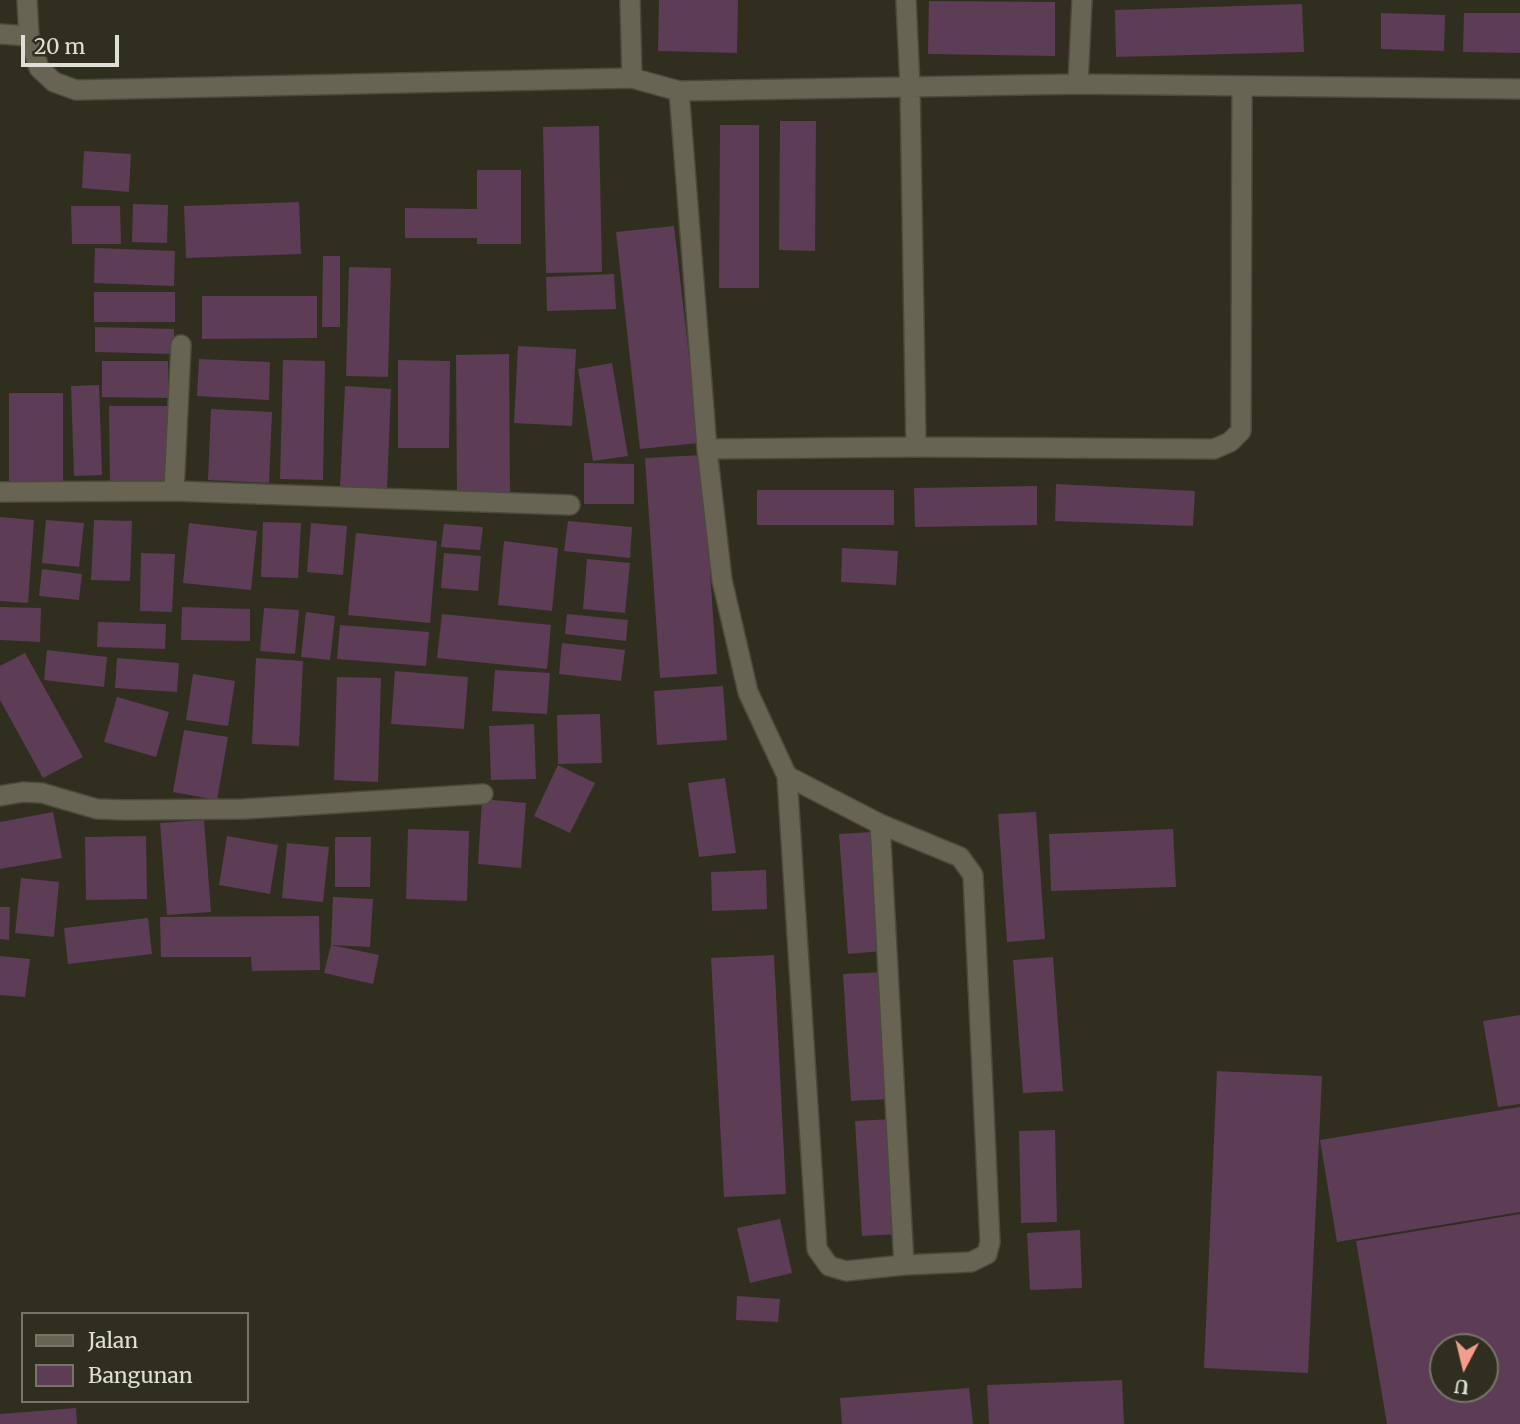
<!DOCTYPE html>
<html>
<head>
<meta charset="utf-8">
<style>
	body { margin:0 }
	#map { position:relative; width:1520px; height:1424px; overflow:hidden; background:#302e1f; font-family:Merriweather,serif }
	canvas { display:block }
	.legend { position:absolute; left:21px; top:1312px; width:228px; height:91px; box-sizing:border-box; background:#302e1f; border:2px solid #767568; margin:0; padding:9px 12px; list-style:none; font-size:21px; color:#e0dfd5 }
	.legend li { display:flex; align-items:center; gap:14px; height:35px }
	.legend b { width:35px; border:2px solid #767568 }
	.north { position:absolute; left:1429px; top:1333px; width:70px; height:70px; box-sizing:border-box; background:#302e1f; border:2px solid #767568; border-radius:50%; rotate:187deg; font-size:19px; font-weight:700; line-height:28px; text-align:center; color:#e0dfd5 }
	.north::after { content:''; display:block; margin:auto; width:24px; height:32px; background:#f49d8b; clip-path:polygon(50% 0,100% 100%,50% 72%,0 100%) }
	.scale { position:absolute; left:21px; top:35px; width:98px; height:32px; box-sizing:border-box; border:4px solid #e0dfd5; border-top:0; padding-left:9px; font-size:21px; line-height:24px; white-space:nowrap; color:#e0dfd5; -webkit-text-stroke:5px #302e1f; paint-order:stroke }
</style>
</head>
<body>
<div id="map">
<canvas width="1520" height="1424"></canvas>
<ul class="legend">
<li><b style="height:9px;background:#676454"></b>Jalan</li>
<li><b style="height:19px;background:#5d3c56"></b>Bangunan</li>
</ul>
<div class="north">U</div>
<div class="scale">20 m</div>
</div>
<script>
const ctx = document.querySelector('canvas').getContext('2d');
ctx.lineJoin = 'round';
function fill(path, color) { ctx.fillStyle = color; ctx.fill(path, 'evenodd'); }
const poly = rows => new Path2D(rows.map(r => 'M' + r).join(''));
function stroke(path, color, width, dash) { ctx.strokeStyle = color; ctx.lineWidth = width; ctx.lineCap = dash ? 'butt' : 'round'; ctx.setLineDash(dash || []); ctx.stroke(path); }
fill(poly([
	[659,0,738,0,737,53,658,51],
	[929,1,1055,2,1055,56,928,54],
	[1302,4,1304,52,1116,57,1115,10],
	[1381,13,1445,15,1444,51,1381,49],
	[1464,13,1520,13,1520,53,1463,52],
	[780,121,816,121,815,251,779,250],
	[720,125,759,125,759,288,719,288],
	[599,126,602,272,546,273,543,127],
	[84,151,131,154,129,192,82,188],
	[477,170,521,170,521,244,477,244,477,238,405,238,405,208,477,209],
	[299,202,301,254,186,258,184,206],
	[133,204,168,205,167,243,132,242],
	[71,206,120,206,121,244,72,244],
	[674,226,699,443,640,449,616,232],
	[95,248,175,251,174,286,94,283],
	[323,256,340,256,340,327,322,327],
	[349,267,391,268,388,377,346,376],
	[614,274,616,309,547,311,546,277],
	[94,292,175,292,175,322,94,322],
	[202,296,317,296,317,338,202,339],
	[95,327,174,329,174,354,95,352],
	[518,346,576,349,572,426,514,423],
	[509,354,510,493,457,494,456,355],
	[199,359,270,362,269,400,197,396],
	[283,360,325,361,323,480,280,479],
	[398,360,450,361,449,448,398,448],
	[102,361,168,361,168,398,102,397],
	[612,363,628,456,593,461,578,369],
	[99,385,102,475,74,476,71,386],
	[345,386,391,389,387,489,340,487],
	[9,393,63,393,63,482,9,482],
	[109,406,168,406,169,488,110,489],
	[211,409,272,412,269,483,208,480],
	[702,455,717,674,660,678,645,458],
	[584,463,634,464,634,504,584,504],
	[1056,484,1195,491,1193,526,1055,521],
	[1037,486,1037,525,915,527,914,488],
	[757,490,894,490,894,525,757,525],
	[0,517,34,520,28,603,0,601],
	[46,520,84,523,79,567,42,563],
	[94,520,132,521,130,581,91,580],
	[568,521,632,527,630,558,564,551],
	[263,522,301,523,298,578,261,577],
	[189,523,257,531,251,590,183,583],
	[311,523,347,526,343,575,307,572],
	[444,524,483,527,480,550,441,547],
	[356,533,437,541,430,623,348,615],
	[504,541,558,548,552,611,498,605],
	[842,548,898,551,896,585,841,582],
	[141,553,175,554,172,612,140,611],
	[444,553,481,556,478,591,441,588],
	[587,559,630,563,625,613,583,609],
	[42,569,82,574,79,600,39,596],
	[0,607,41,608,40,642,0,640],
	[182,607,250,609,250,641,181,640],
	[264,608,299,610,295,654,260,651],
	[306,612,335,616,330,660,301,657],
	[442,614,551,625,547,669,437,658],
	[567,614,628,620,626,641,565,634],
	[98,622,166,624,165,649,97,647],
	[340,625,429,632,426,666,337,659],
	[562,643,625,650,621,681,559,674],
	[47,650,107,657,104,687,44,680],
	[25,653,83,757,43,778,0,700,0,666],
	[117,658,179,663,177,692,115,688],
	[256,658,303,661,299,746,252,744],
	[495,670,550,673,547,714,492,711],
	[395,671,468,677,464,729,391,724],
	[193,674,235,681,228,726,186,720],
	[337,677,381,678,378,782,334,780],
	[723,686,727,740,657,745,654,691],
	[117,697,169,712,156,757,104,742],
	[600,714,602,763,558,764,557,715],
	[534,724,536,779,491,780,489,726],
	[184,730,228,737,217,800,173,792],
	[558,765,595,783,570,833,534,816],
	[725,778,736,853,699,857,688,783],
	[482,799,526,803,521,868,478,864],
	[53,812,62,858,0,869,0,822],
	[1036,812,1045,939,1007,942,998,814],
	[204,820,211,912,167,915,160,823],
	[408,829,469,831,467,901,406,899],
	[1173,829,1176,887,1051,891,1049,834],
	[873,832,882,951,848,954,839,834],
	[146,836,147,899,86,900,85,837],
	[227,836,278,845,270,894,219,885],
	[335,837,371,837,370,887,335,887],
	[287,843,329,847,323,902,282,898],
	[766,870,767,909,712,911,711,872],
	[21,878,59,882,54,937,15,933],
	[333,897,373,899,370,947,331,945,379,955,373,984,324,973,331,945],
	[0,907,10,907,9,940,0,939],
	[319,916,320,970,252,971,251,957,161,957,160,917],
	[148,918,152,954,68,964,64,928],
	[774,955,786,1194,724,1197,711,958],
	[0,956,30,959,25,997,0,995],
	[1053,957,1063,1091,1023,1093,1013,960],
	[883,972,891,1099,851,1101,843,974],
	[1520,1015,1520,1104,1498,1107,1483,1021],
	[1217,1071,1322,1076,1308,1373,1204,1368],
	[1520,1107,1520,1212,1337,1242,1320,1140],
	[893,1119,899,1234,862,1236,855,1121],
	[1055,1130,1057,1222,1021,1223,1019,1131],
	[1520,1214,1520,1424,1387,1424,1356,1241],
	[1443,1347,1485,1347,1485,1389,1443,1389],
	[780,1219,792,1273,750,1283,737,1228],
	[1080,1230,1082,1288,1030,1290,1027,1233],
	[737,1296,780,1299,778,1322,736,1320],
	[1122,1380,1124,1424,989,1424,987,1385],
	[969,1388,973,1424,842,1424,840,1398],
	[76,1408,77,1424,0,1424,0,1414]
]), '#5d3c56');
const minor = poly([
	[27,0,29,36,39,68,54,82,76,90,632,78,679,91,1078,84,1520,89],
	[630,0,632,78],
	[906,0,910,87,916,447],
	[0,34,29,36],
	[1078,84,1082,0],
	[679,91,707,449,722,580,748,692,787,776,880,824,960,857,973,875,990,1242,987,1254,971,1262,904,1265,846,1271,829,1266,817,1249,787,776],
	[707,449,916,447,1214,449,1230,442,1241,431,1242,86],
	[174,491,181,345],
	[0,492,174,491,570,505],
	[0,796,23,792,42,793,97,809,125,810,244,809,483,794],
	[880,824,904,1265]
]);
stroke(minor, '#4c4a3d', 22);
stroke(minor, '#676454', 19);
</script>
</body>
</html>
